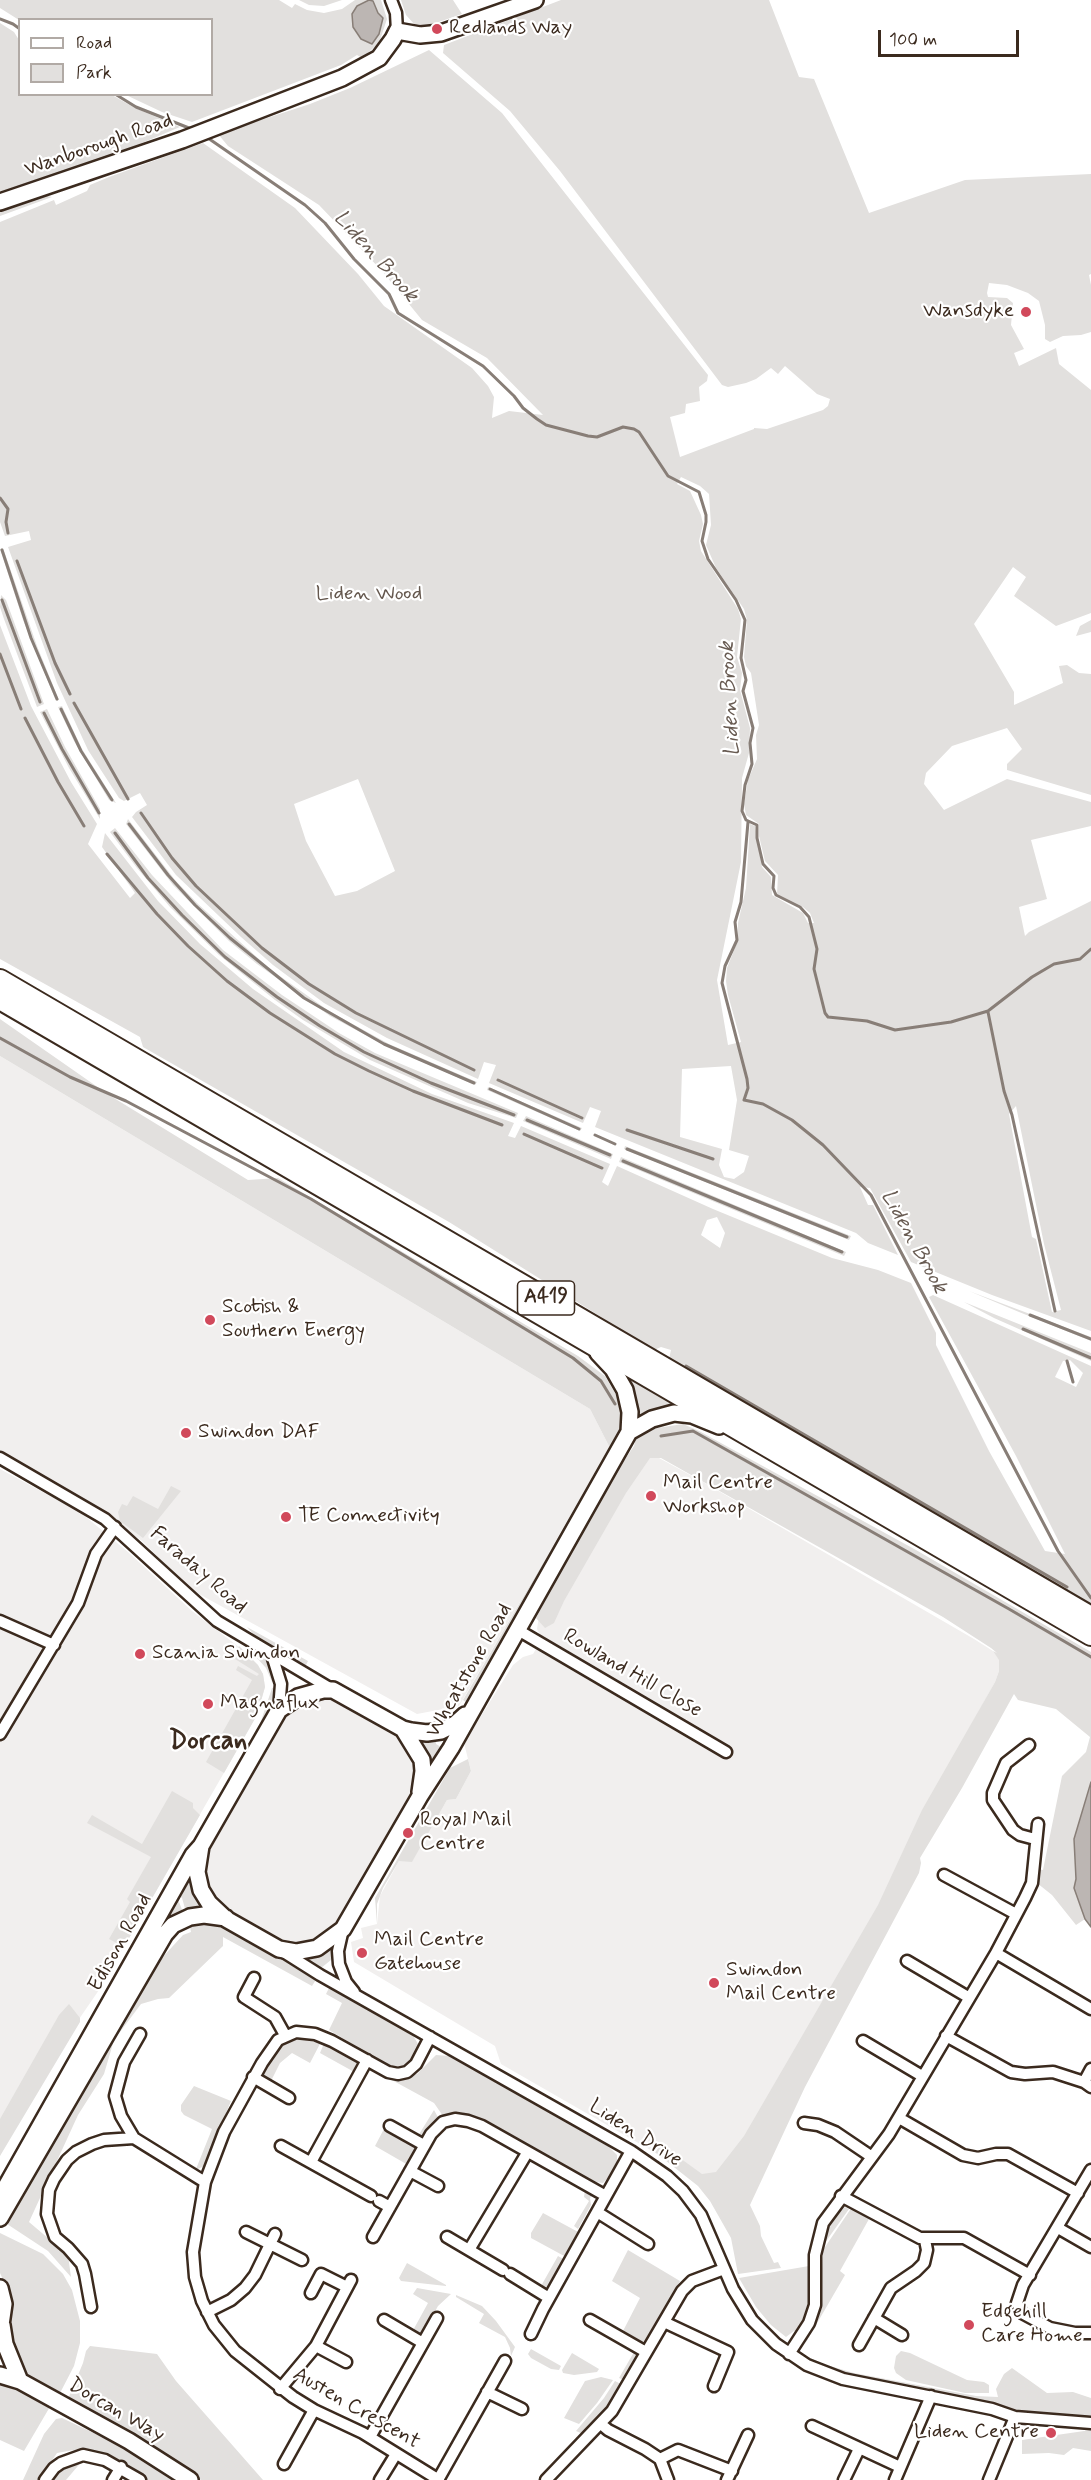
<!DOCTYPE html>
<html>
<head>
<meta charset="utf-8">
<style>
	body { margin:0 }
	#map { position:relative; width:1091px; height:2480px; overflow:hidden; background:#fff; font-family:Mynerve,sans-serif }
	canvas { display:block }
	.legend { position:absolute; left:18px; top:18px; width:195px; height:78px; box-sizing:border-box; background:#fff; border:2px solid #b1aaa5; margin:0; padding:8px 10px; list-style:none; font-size:18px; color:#3b2a1e }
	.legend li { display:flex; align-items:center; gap:12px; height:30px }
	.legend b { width:30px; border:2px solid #b1aaa5 }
	.scale { position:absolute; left:878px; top:30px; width:141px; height:27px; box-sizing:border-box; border:3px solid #3b2a1e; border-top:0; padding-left:8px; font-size:18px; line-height:21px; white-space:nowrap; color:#3b2a1e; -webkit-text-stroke:4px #fff; paint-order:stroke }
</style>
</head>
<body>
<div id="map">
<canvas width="1091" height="2480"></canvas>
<ul class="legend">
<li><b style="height:8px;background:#fff"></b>Road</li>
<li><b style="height:16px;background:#e2e0de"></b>Park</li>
</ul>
<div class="scale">100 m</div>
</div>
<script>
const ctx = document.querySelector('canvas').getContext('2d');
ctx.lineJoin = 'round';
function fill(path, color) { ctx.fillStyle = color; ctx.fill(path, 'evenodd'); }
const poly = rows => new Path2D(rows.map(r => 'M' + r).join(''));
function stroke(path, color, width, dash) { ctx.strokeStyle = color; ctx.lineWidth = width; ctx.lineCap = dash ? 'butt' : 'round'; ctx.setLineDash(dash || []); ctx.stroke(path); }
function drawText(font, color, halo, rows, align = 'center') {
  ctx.font = font + ' Mynerve,sans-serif'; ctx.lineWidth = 4.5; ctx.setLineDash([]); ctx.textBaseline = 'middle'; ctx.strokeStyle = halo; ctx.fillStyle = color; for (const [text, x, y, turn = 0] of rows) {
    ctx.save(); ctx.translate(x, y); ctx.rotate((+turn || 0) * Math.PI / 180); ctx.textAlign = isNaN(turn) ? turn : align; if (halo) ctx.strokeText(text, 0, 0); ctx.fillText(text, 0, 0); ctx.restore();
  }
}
fill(poly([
	[0,1056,590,1409,610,1448,459,1706,417,1714,190,1589,142,1541,79,1497,0,1451],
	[630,1454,659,1458,703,1482,974,1639,993,1651,999,1659,999,1671,995,1682,969,1729,923,1850,716,2184,661,2156,501,2064,495,2046,354,1962,351,1942,363,1938,361,1928,377,1924,380,1896,399,1861,412,1861,447,1800,456,1799,471,1771,464,1743,513,1665,523,1657,533,1654,542,1639,537,1629,539,1616],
	[0,1469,80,1512,128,1552,192,1611,248,1654,263,1674,265,1687,257,1715,248,1731,99,1990,0,2134],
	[329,1697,404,1739,416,1757,416,1789,337,1926,309,1946,284,1943,223,1908,205,1889,204,1862,210,1846,289,1710,308,1699]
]), '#f1efee');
fill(poly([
	[0,0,279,0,292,8,295,4,307,10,324,13,342,9,355,0,381,0,387,19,379,43,362,58,357,55,341,65,192,122,162,112,126,95,212,94,212,20,19,20,0,8],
	[299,0,342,0,324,6,309,5],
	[401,0,453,0,462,14,433,24,415,25,406,15],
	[561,0,769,0,799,77,814,79,869,213,965,180,1091,174,1091,274,1089,275,1091,285,1091,332,1081,335,1063,336,1050,342,1045,339,1045,325,1039,301,1028,293,1007,285,989,283,987,293,988,297,1007,298,1013,303,1011,325,1024,349,1014,353,1019,366,1056,348,1059,364,1091,390,1091,613,1056,626,1014,596,1026,577,1013,567,974,624,1014,692,1014,705,1063,683,1059,666,1067,665,1079,673,1091,674,1091,795,1007,770,1007,764,1022,749,1007,728,952,746,926,773,924,784,944,810,1007,779,1091,802,1091,826,1031,840,1047,899,1019,907,1025,936,1029,932,1091,901,1091,1331,992,1295,911,1262,870,1188,860,1187,868,1205,873,1205,898,1255,868,1243,856,1233,595,1127,601,1111,590,1107,583,1123,489,1083,496,1065,484,1062,478,1079,387,1038,324,1003,273,965,241,937,176,875,132,817,136,812,147,805,140,793,124,801,119,798,88,750,57,683,8,547,31,540,29,531,5,536,0,522,0,222,54,200,56,205,87,191,90,185,109,177,203,143,295,208,358,274,384,306,472,368,488,386,494,397,492,418,509,411,543,415,487,358,422,320,382,271,319,205,228,146,218,134,310,104,350,88,429,50,502,113,708,375,707,381,699,387,700,401,686,404,685,413,670,417,680,457,754,429,754,428,767,429,823,410,828,406,830,399,817,394,785,366,778,374,771,368,756,379,746,383,728,387,722,385,560,171,510,111,443,53,444,45],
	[681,477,700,486,709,494,711,525,706,545,716,568,744,609,747,620,744,657,746,666,751,673,759,725,756,735,757,759,748,780,744,804,746,815,759,824,759,836,765,861,778,875,777,894,803,907,810,913,814,923,808,923,803,913,772,895,771,877,762,867,755,826,750,824,746,888,738,923,738,940,727,968,726,981,728,995,741,1042,728,1045,717,980,741,862,742,778,749,753,750,728,740,690,742,673,737,657,741,619,738,609,701,551,699,541,703,524,701,515,690,491,677,484],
	[358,779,395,871,357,891,335,896,306,841,294,804],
	[731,1066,737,1100,729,1150,749,1156,744,1172,734,1179,724,1177,719,1165,722,1149,680,1137,682,1069],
	[1016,1106,1044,1244,1061,1310,1052,1312,1036,1239,1032,1237,1009,1114],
	[0,23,14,32,19,40,20,94,112,95,135,108,180,127,123,151,0,192],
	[43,195,52,197,0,216,0,209],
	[3,548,37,646,59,700,56,701,23,620,0,549],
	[1,595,6,600,44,704,37,707,4,619,0,607],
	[1091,620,1091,632,1076,636,1080,626],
	[0,625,31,706,71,782,97,824,88,844,130,898,135,893,102,847,105,833,158,901,200,944,253,989,344,1052,432,1094,514,1123,508,1136,515,1138,521,1126,610,1164,602,1182,608,1186,617,1166,713,1209,832,1258,878,1270,911,1283,936,1333,936,1345,989,1451,1045,1551,1065,1554,1016,1456,929,1297,933,1295,1091,1366,1091,1611,681,1367,669,1359,671,1350,661,1347,654,1350,449,1222,143,1047,140,1037,0,959],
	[717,1217,725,1233,720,1248,701,1235,707,1220],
	[1070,1360,1083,1373,1076,1387,1055,1377,1063,1361],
	[62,706,82,749,116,803,109,800,74,741,58,707],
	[47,709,65,747,100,809,100,819,69,768,40,712],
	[128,819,175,880,198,904,270,969,329,1011,389,1044,477,1082,475,1085,384,1045,330,1016,257,964,229,941,173,885,126,824],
	[115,828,152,875,202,928,223,950,282,995,339,1033,375,1053,518,1113,516,1118,468,1103,370,1060,303,1020,275,1000,219,955,170,907,137,868,110,832],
	[0,1019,109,1095,248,1180,278,1178,578,1356,605,1376,622,1405,623,1429,467,1703,463,1700,610,1448,590,1409,0,1056],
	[488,1087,582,1128,580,1131,487,1090],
	[526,1116,613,1154,611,1159,523,1121],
	[625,1146,851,1236,849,1240,624,1149],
	[621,1157,846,1252,844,1256,619,1162],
	[969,1291,1091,1337,1091,1341,1019,1312],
	[964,1302,1091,1353,1091,1361,994,1318],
	[624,1374,684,1407,636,1421],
	[683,1424,699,1431,916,1550,1091,1652,1091,1782,1074,1839,1076,1879,1074,1888,1085,1919,1076,1925,1052,1895,1037,1883,1037,1869,1043,1870,1062,1776,1086,1752,1090,1737,1056,1709,1018,1700,1014,1694,962,1788,920,1858,921,1863,919,1873,805,2087,750,2205,760,2226,761,2236,774,2263,778,2262,781,2268,738,2274,731,2238,710,2201,698,2186,651,2149,655,2140,702,2174,716,2172,744,2136,878,1905,922,1810,995,1682,999,1671,999,1660,993,1651,997,1653,991,1648,943,1617,661,1458,650,1458,626,1493,564,1601,554,1623,545,1628,536,1618,599,1498,634,1446,636,1438,651,1429],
	[171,1486,181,1491,143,1538,120,1521,118,1512,122,1504,127,1506,133,1496,158,1509],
	[247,1627,308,1661,305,1667,258,1639],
	[245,1645,266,1659,276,1681,272,1682,266,1668],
	[239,1646,258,1665,263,1674,265,1687,257,1715,224,1773,206,1762,252,1680,236,1670,238,1666,257,1676,259,1674,235,1659,234,1656],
	[276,1687,274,1704,222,1796,217,1800,260,1724,272,1688],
	[436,1741,436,1744,441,1747,432,1765,423,1742],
	[468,1759,471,1771,456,1799,447,1800,412,1862,399,1861,383,1888,377,1904,377,1924,375,1898,450,1768],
	[172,1791,193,1803,193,1808,200,1815,124,1947,109,1939,130,1902,127,1899,151,1857,87,1823,92,1815,142,1844],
	[188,1878,190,1879,195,1896,203,1908,186,1912,182,1898,178,1894],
	[177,1897,183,1912,0,2209],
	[209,1919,229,1928,317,1978,312,1986,223,1937,223,1946,169,1998,158,1999,141,2004,114,2040,104,2074,78,2115,29,2222,68,2255,71,2277,48,2251,7,2224,8,2218,59,2132,114,2030,150,1971,183,1935,191,1932,189,1922],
	[329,1949,331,1950,331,1960,321,1968,307,1959],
	[330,1986,411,2032,418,2044,417,2052,413,2061,405,2067,396,2069,381,2064,382,2062,329,2030,342,2003,326,1994],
	[69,2004,80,2018,80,2022,0,2156,0,2119,59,2015],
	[301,2037,322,2040,310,2063,292,2053,280,2063,271,2081,264,2079,261,2072,278,2047],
	[325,2041,356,2060,358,2065,356,2073,320,2053],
	[436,2055,449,2056,459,2061,609,2147,617,2155,617,2168,603,2183,588,2181,474,2116,460,2112,443,2116,434,2103,390,2079,417,2074],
	[194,2086,231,2101,204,2166,198,2169,196,2169,212,2129,184,2115,181,2111,181,2105],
	[434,2110,439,2119,425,2135,418,2136],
	[385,2127,415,2147,415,2153,408,2165,375,2146],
	[585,2190,592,2196,590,2198,591,2205,578,2229,574,2226,589,2201,584,2197],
	[845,2207,849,2209,822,2247,828,2223],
	[853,2209,869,2219,840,2271,845,2275,805,2344,820,2309,823,2250,850,2210],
	[543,2213,580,2233,566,2257,531,2238,531,2233],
	[0,2233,43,2254,63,2274,72,2290,80,2321,80,2343,74,2366,59,2395,33,2381,21,2370,9,2335,11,2305,9,2293,0,2273],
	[628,2250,680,2281,647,2340,641,2342,623,2331,640,2298,612,2281],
	[558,2256,565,2260,554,2280,549,2287,541,2286],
	[407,2263,446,2285,446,2286,401,2281,399,2278],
	[809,2266,809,2308,796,2332,794,2331,786,2337,771,2325,756,2307,739,2278],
	[417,2288,451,2294,438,2306,425,2330,418,2334,411,2334,428,2303,413,2294],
	[456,2295,482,2306,496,2321,515,2347,511,2356,510,2348,505,2337,479,2323,484,2314,456,2297],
	[90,2346,157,2354,176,2381,263,2480,201,2480,68,2399,83,2363,86,2351],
	[633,2347,637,2354,636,2359,624,2380,619,2378,634,2352,631,2350],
	[531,2349,561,2366,559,2370,551,2369,531,2358,528,2354],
	[901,2351,910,2353,967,2380,984,2382,989,2385,989,2393,965,2393,906,2380,896,2373,894,2368,896,2356],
	[572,2353,599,2369,597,2372,574,2375,563,2373,562,2370],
	[804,2355,823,2364,854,2373,976,2396,998,2397,996,2389,1004,2374,1012,2368,1047,2393,1073,2392,1091,2398,1091,2418,1022,2411,865,2378,820,2366],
	[601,2377,613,2380,597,2403,579,2424,564,2418,585,2381],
	[0,2381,51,2405,24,2451,0,2440],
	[615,2381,621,2384,601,2415,583,2434,576,2431,604,2398],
	[62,2418,119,2445,179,2480,147,2480,118,2461,85,2448,57,2453,39,2480,23,2480,44,2434,56,2419],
	[1091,2430,1091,2451,1073,2448,1064,2455,1049,2453,1022,2454,1022,2440],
	[83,2460,66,2480,50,2480,60,2467]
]), '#e2e0de');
const water = poly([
	[369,0,373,1,378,13,383,18,379,34,372,44,361,39,353,27,352,14,357,6,369,0],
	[1091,1782,1091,1927,1085,1919,1074,1888,1076,1879,1074,1839,1091,1782]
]);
fill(water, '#bcb6b3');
stroke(water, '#887e77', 1.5);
stroke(poly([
	[0,19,13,24,20,29],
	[115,94,136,107,194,130],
	[205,136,305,205,325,223,354,259,389,294,398,313,483,366,514,396,523,408,537,419,546,425,588,436,597,437,623,427,634,429,639,432,668,476,699,492,706,515,706,522,702,541,708,559,736,600,745,620,741,658,746,680,743,691,753,728,750,743,752,764,745,785,742,811,746,820,757,825,757,838,763,864,774,876,773,888,776,895,800,907,809,917,817,949,814,969,825,1013,828,1017,867,1021,895,1030,951,1022,988,1011,1032,977,1054,964,1080,959,1091,949],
	[0,498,8,509,6,522,8,533],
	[2,550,31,638,57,699],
	[17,561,55,663,70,694],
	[2,600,40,702],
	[0,654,21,709],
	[74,703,128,799],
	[61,709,81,751,112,800],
	[44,713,62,749,99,813],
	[25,718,58,782,84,826],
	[141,813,172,858,196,886,262,948,309,984,356,1013,474,1070],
	[748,822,741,902,735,922,737,940,725,966,722,983,747,1079,748,1088,744,1100,763,1104,792,1120,823,1145,871,1195,1058,1551,1091,1598],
	[129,824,168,875,195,905,230,938,304,998,384,1044,474,1083],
	[115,833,148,878,182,915,225,957,277,997,320,1026,364,1052,431,1083,514,1115],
	[107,854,157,914,188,946,227,981,270,1013,335,1054,369,1071,413,1091,502,1125],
	[988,1012,1004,1091,1012,1115,1055,1311],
	[0,1038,70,1077,126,1101,311,1199,573,1358,601,1381,615,1404],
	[498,1080,582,1118],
	[490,1089,579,1129],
	[527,1120,610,1155],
	[627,1130,713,1159],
	[524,1134,602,1168],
	[595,1135,615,1144],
	[627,1149,847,1237],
	[623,1161,842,1252],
	[1030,1315,1091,1339],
	[1023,1329,1091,1358],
	[1067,1361,1073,1382],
	[686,1366,1067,1587],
	[661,1436,693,1431,1009,1609,1091,1657]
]), '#887e77', 3);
const street = poly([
	[391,0,396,13,397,31],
	[0,1458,105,1519,217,1621,333,1690],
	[0,1621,54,1645],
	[518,1630,726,1752],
	[272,1655,281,1684,279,1710],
	[0,1734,78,1603,96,1554,115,1527],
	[1029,1745,1006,1763,993,1793,993,1800,1013,1830,1020,1835,1035,1839],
	[944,1875,1016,1914],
	[343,1929,338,1951,339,1964,346,1982,354,1992],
	[282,1951,320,1975,631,2151,667,2176,683,2191,701,2215,733,2289,752,2320,776,2344,807,2365,843,2379,992,2409,1015,2417,1091,2423],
	[996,1953,1091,2009],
	[907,1961,968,1997],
	[254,1978,244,1997,275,2017,285,2035],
	[946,2036,1011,2072,1025,2074,1053,2072,1084,2082,1091,2087],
	[430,2037,416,2064,407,2072,398,2074,388,2072,332,2041,315,2034,296,2032,278,2040,262,2063,224,2132,205,2182,193,2252,195,2277,202,2301,214,2325,235,2351,293,2397,314,2410,363,2433,439,2480],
	[863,2041,922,2076],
	[253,2077,289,2098],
	[1084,2082,1091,2069],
	[899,2118,963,2155,978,2158,996,2154,1008,2154,1078,2193],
	[804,2123,818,2125,835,2132,872,2157],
	[390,2126,424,2145],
	[134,2138,121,2116,115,2096,124,2062,140,2034],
	[281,2146,371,2196],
	[311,2162,367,2060],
	[1091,2170,1023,2285,1017,2303,1022,2313,1050,2328,1075,2333,1091,2333],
	[410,2171,438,2186],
	[841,2196,920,2238,964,2238,1030,2275],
	[379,2201,390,2207],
	[597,2212,648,2244],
	[1058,2228,1091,2247],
	[246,2232,302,2260],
	[373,2237,431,2134,443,2122,455,2119,468,2121,482,2126,606,2196],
	[447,2237,503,2270],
	[469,2250,527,2153],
	[510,2274,549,2298],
	[311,2293,321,2274,347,2287],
	[91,2307,85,2274,82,2264,68,2248,55,2237,47,2214,49,2190,54,2179,67,2160,76,2152,92,2144,104,2140,134,2138,205,2182],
	[207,2312,231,2300,245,2288,255,2275,275,2234],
	[874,2318,902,2335],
	[384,2320,423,2343],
	[590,2320,646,2352],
	[664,2322,728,2352,714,2386],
	[531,2334,543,2309,631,2151],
	[859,2345,891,2288,916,2271,924,2263,927,2250,925,2240],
	[316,2346,346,2362],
	[789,2354,809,2323,815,2305,815,2255,823,2223,889,2134,996,1953,1025,1898,1032,1883,1038,1824],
	[280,2389,316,2346,351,2280],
	[487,2392,522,2409],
	[601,2424,608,2430,645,2449,660,2459,668,2480],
	[812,2426,900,2467],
	[370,2437,437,2318],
	[660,2459,678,2450,732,2471],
	[284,2464,314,2410],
	[45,2480,54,2468,61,2463,83,2455,105,2460,140,2480],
	[113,2480,121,2467],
	[380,2480,396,2454],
	[438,2480,505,2361],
	[546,2480,612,2411,682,2291,692,2281,724,2269],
	[727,2480,748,2435],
	[844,2480,859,2449],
	[895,2480,931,2396],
	[989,2480,1015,2417]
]);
const secondary = poly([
	[0,202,182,140,342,78,379,58,393,39,397,31,420,35,441,33,535,0],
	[629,1432,652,1419,674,1413,692,1415,719,1426],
	[403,1729,422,1760,423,1771,420,1792],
	[201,1846,197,1872,201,1890,209,1903,226,1919,279,1949,296,1952,317,1948,343,1929,420,1796,451,1748,629,1432,630,1412,625,1390,613,1369,598,1353],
	[0,2197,193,1855,201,1846,279,1710,298,1697,323,1690,333,1690,403,1729,411,1731,427,1733,441,1731,455,1724,465,1715],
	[0,2218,165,1934,173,1925,190,1917,204,1915,226,1918],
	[0,2288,4,2304,0,2332],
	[2,2325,5,2344,20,2381],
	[0,2375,20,2381,129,2441,190,2480]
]);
const highway = poly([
	[0,980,1091,1617],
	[0,999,1091,1635]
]);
stroke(street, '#3b2a1e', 15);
stroke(secondary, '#3b2a1e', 20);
stroke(highway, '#3b2a1e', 24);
stroke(street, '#fff', 10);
stroke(secondary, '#fff', 15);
stroke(highway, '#fff', 20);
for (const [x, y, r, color] of [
	[437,29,6,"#d1495b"],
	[1026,312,6,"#d1495b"],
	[210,1320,6,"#d1495b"],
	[186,1433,6,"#d1495b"],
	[651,1496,6,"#d1495b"],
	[286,1517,6,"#d1495b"],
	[140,1654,6,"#d1495b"],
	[208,1704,6,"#d1495b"],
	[408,1833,6,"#d1495b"],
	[362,1953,6,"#d1495b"],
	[714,1983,6,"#d1495b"],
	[969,2325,6,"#d1495b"],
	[1051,2433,6,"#d1495b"]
]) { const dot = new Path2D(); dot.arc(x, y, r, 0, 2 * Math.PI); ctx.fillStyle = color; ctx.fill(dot); stroke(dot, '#fff', 2); }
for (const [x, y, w] of [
	[546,1298,57]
]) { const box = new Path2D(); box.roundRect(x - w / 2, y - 17, w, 34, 4.5); ctx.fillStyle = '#fff'; ctx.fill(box); stroke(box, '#3b2a1e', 1.5); }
drawText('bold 20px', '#3b2a1e', null, [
	["A419",546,1298]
]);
drawText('21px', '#3b2a1e', '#fff', [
	["Redlands Way",449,29],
	["Wansdyke",1014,312,"right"],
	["Scotish &",222,1308],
	["Southern Energy",222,1332],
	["Swindon DAF",198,1433],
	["Mail Centre",663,1484],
	["Workshop",663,1508],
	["TE Connectivity",298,1517],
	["Scania Swindon",152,1654],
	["Magnaflux",220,1704],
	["Royal Mail",420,1821],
	["Centre",420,1845],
	["Mail Centre",374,1941],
	["Gatehouse",374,1965],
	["Swindon",726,1971],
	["Mail Centre",726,1995],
	["Edgehill",981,2313],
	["Care Home",981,2337],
	["Liden Centre",1039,2433,"right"]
], 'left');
drawText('21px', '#3b2a1e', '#fff', [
	["Wanborough Road",99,146,-19],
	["Faraday Road",198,1571,41],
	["Wheatstone Road",470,1671,-60],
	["Rowland Hill Close",632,1674,30],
	["Edison Road",121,1943,-61],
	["Liden Drive",635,2134,33],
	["Austen Crescent",356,2409,30],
	["Dorcan Way",116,2411,30]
]);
drawText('21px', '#65584e', '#fff', [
	["Liden Wood",369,595]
]);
drawText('italic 22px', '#685b52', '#fff', [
	["Liden Brook",375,257,48],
	["Liden Brook",731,699,-93],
	["Liden Brook",913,1242,61]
]);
drawText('bold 27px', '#3b2a1e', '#fff', [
	["Dorcan",208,1742]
]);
</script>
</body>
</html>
